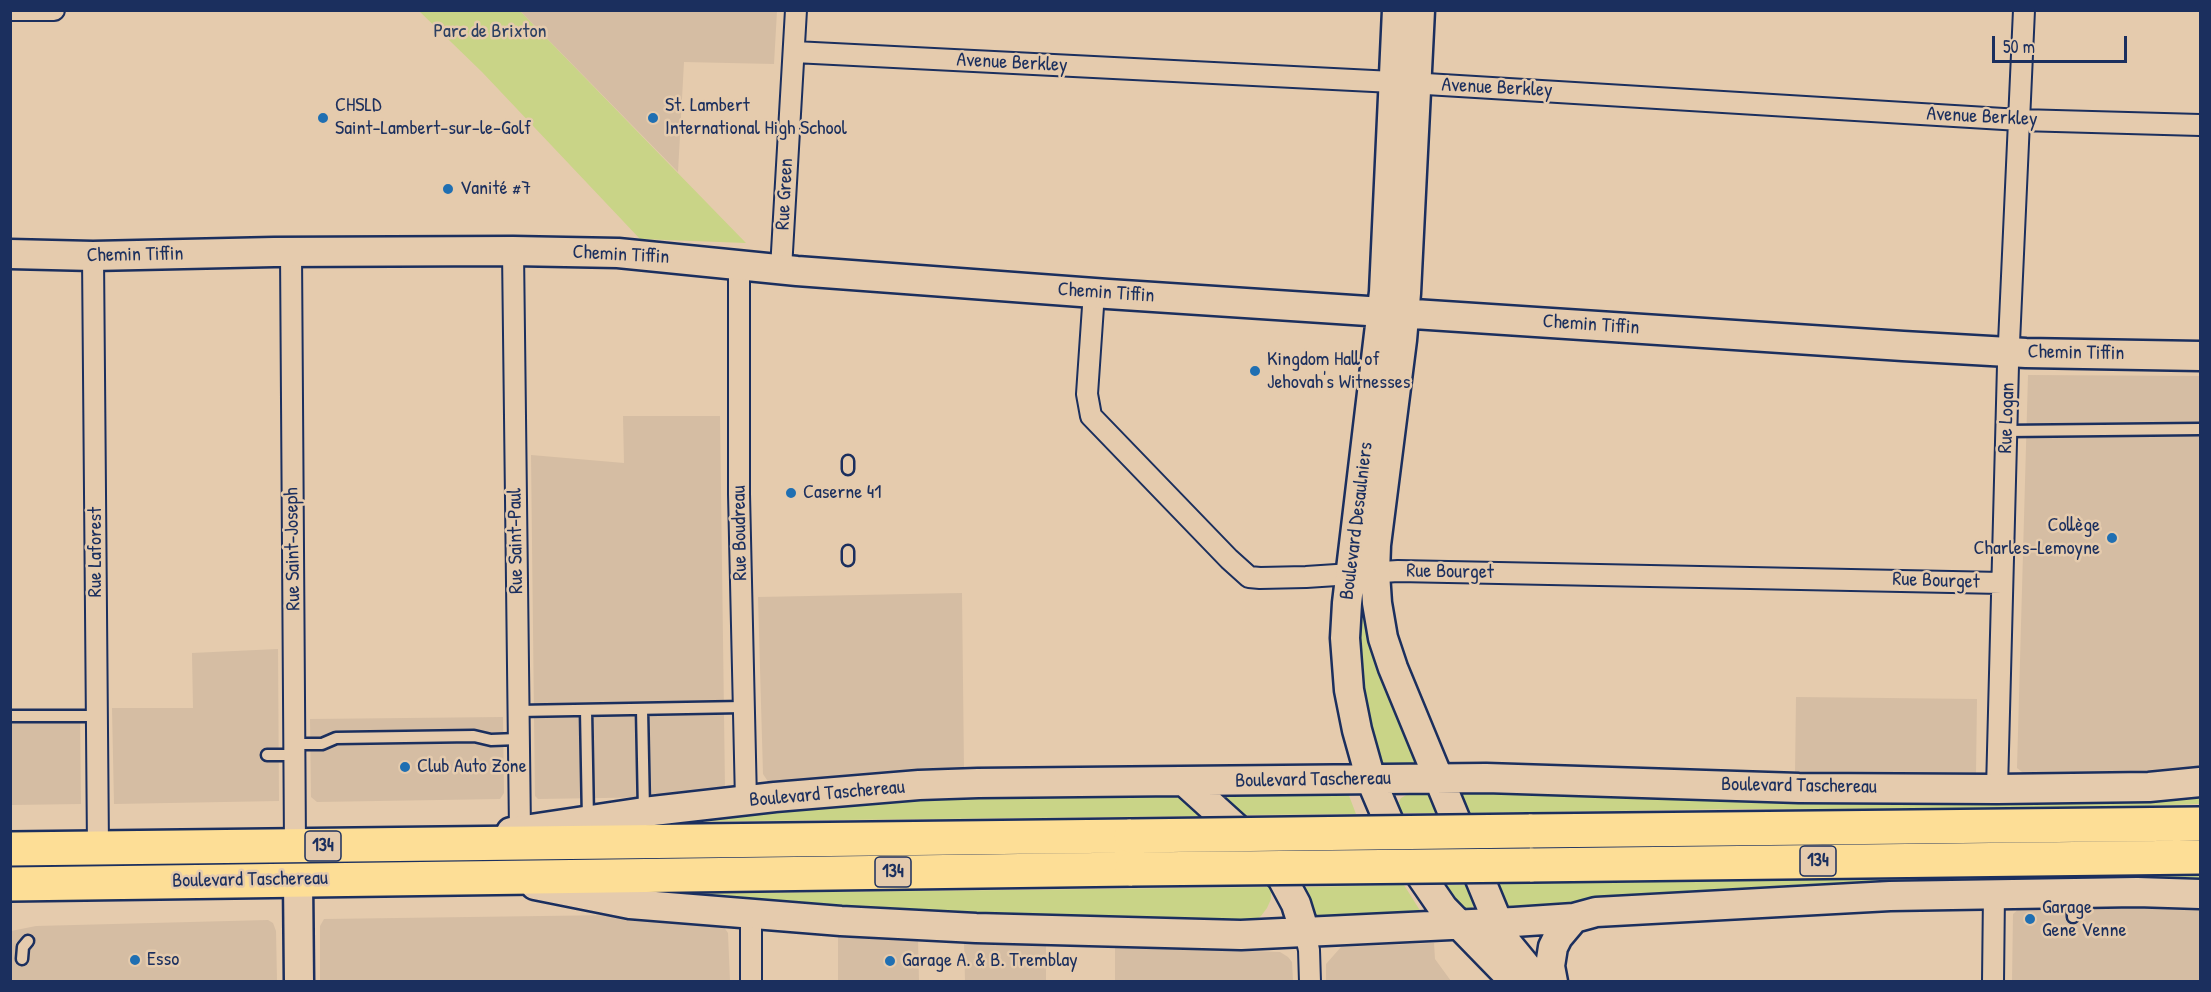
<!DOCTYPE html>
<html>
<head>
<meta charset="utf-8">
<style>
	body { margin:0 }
	#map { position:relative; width:2211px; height:992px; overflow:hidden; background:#e5cbad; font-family:"Patrick Hand",sans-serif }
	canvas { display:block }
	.frame { position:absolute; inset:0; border:12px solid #1b2f5e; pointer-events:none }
	.scale { position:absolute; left:1992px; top:36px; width:135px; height:27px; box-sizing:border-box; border:3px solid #1b2f5e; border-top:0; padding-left:8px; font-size:18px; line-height:21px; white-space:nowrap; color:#1b2f5e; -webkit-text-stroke:4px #e5cbad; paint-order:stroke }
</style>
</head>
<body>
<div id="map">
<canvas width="2211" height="992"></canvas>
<div class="frame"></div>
<div class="scale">50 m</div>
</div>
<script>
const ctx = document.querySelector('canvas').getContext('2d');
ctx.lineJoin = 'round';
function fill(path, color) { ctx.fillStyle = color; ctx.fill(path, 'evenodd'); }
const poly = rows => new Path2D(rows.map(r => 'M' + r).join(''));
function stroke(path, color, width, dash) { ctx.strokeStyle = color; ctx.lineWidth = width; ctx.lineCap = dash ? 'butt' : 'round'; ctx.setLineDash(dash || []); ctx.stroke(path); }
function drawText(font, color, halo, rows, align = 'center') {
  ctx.font = font + ' "Patrick Hand",sans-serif'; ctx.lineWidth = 5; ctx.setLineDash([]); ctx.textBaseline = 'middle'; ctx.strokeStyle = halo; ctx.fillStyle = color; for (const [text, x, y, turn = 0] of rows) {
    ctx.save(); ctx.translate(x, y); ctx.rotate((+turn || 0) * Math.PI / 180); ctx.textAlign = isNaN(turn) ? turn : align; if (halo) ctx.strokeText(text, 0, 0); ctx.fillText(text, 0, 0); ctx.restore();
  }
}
fill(poly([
	[520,11,777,11,774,64,684,62,678,172],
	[2028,375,2200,376,2200,770,2171,773,2026,775,2017,768],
	[623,416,720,416,725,789,665,797,538,799,535,796,534,716,531,455,624,463],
	[962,593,964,770,771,786,763,774,758,597],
	[278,649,279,801,114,804,112,708,193,708,192,653],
	[1796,697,1977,699,1976,774,1795,774],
	[80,709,81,804,11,805,10,710],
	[503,717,504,793,500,799,317,802,311,797,310,719],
	[2200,905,2200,981,2012,982,2013,914,2021,907],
	[616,915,724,927,728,933,730,981,320,982,320,926,324,919],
	[268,920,273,923,276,931,277,981,11,982,11,931,36,926],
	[838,934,918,939,919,981,838,982],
	[964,941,1046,943,1046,981,965,981],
	[1434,943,1435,959,1451,981,1326,981,1326,964,1341,947],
	[1115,946,1280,952,1288,957,1292,962,1293,981,1115,981]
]), '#d5bda3');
fill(poly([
	[419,11,520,11,746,243,640,239,482,72],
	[1362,600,1365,600,1421,763,1376,764,1363,713,1356,602],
	[1458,790,2200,793,2200,804,2086,808,1742,809,1468,813],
	[1174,792,1208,816,660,822,931,796],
	[1348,793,1356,814,1241,815,1219,794],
	[1410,793,1429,794,1434,798,1442,813,1396,813,1398,803,1401,798],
	[2113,875,2200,876,2200,881,1746,893,1508,907,1498,884],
	[1404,885,1421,912,1317,919,1304,887],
	[1439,885,1473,885,1475,903,1472,908,1462,910],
	[1271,887,1271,899,1267,908,1261,916,1254,921,899,914,652,894]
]), '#c9d487');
const lane = poly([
	[2006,431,2200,429],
	[848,469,848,461],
	[848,551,848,560],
	[642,709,644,811],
	[586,710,588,820],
	[518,711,743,707],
	[10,716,97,716],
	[295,744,322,744,336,738,474,736,491,740,518,739],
	[267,755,295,755],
	[2072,894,2073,917],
	[22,959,23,947,28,941]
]);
const street = poly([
	[12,10,54,10],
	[794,52,1393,82,2020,120,2200,125],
	[513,251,520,831],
	[291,252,295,846],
	[93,256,98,848],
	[739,264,739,494,746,801],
	[781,269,796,10],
	[1094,292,1087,394,1091,416,1229,559,1249,577,1260,578,1306,577,1398,571,2002,583],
	[1997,789,2008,365,2024,10],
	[751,914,751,982],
	[1305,933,1309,950,1310,982],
	[1993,982,1994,893]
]);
const secondary = poly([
	[1397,10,1384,292,1347,603,1345,638,1349,690,1357,730,1371,780,1397,841,1443,908,1515,982],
	[1420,10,1406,293,1402,340,1376,545,1375,573,1377,603,1383,638,1393,668,1506,942,1529,970,1543,982],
	[10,254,93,256,274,252,513,251,618,253,797,271,1108,294,1903,346,2026,353,2200,356],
	[1184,781,1237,829,1282,878,1296,904,1305,933],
	[511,832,644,812,775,797,919,785,978,783,1486,778,1799,788,1997,789,2149,787,2200,782],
	[298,880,299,982],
	[535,885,630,904,841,921,976,928,1241,935,1514,922,1574,918,1596,912,1890,896,2137,892,2200,894],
	[1553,982,1550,966,1553,947,1558,937,1574,918]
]);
const highway = poly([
	[1529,831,2200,824],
	[10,849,1131,836],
	[1530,865,2200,857],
	[10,884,1132,869]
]);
stroke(lane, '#1b2f5e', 15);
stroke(street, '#1b2f5e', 24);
stroke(secondary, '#1b2f5e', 33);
stroke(highway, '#1b2f5e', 38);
stroke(lane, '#e5cbad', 10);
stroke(street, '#e5cbad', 20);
stroke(secondary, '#e5cbad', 28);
stroke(highway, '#fdde96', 33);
const highwayBridge = poly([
	[1131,836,1529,831],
	[1132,869,1530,865]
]);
stroke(highwayBridge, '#1b2f5e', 38, []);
stroke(highwayBridge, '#fdde96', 33);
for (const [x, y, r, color] of [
	[323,118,6,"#1f6fb2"],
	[653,118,6,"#1f6fb2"],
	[448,189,6,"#1f6fb2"],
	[1255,371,6,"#1f6fb2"],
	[791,493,6,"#1f6fb2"],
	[2112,538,6,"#1f6fb2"],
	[405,767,6,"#1f6fb2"],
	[2030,919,6,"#1f6fb2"],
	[135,960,6,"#1f6fb2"],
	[890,961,6,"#1f6fb2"]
]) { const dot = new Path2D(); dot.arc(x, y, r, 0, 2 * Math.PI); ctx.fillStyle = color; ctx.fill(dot); stroke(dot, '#e5cbad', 2); }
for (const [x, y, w] of [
	[323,846,36],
	[1818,861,36],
	[893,872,36]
]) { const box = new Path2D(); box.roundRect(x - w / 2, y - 15, w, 30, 4.5); ctx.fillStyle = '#e5cbad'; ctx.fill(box); stroke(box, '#1b2f5e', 1.5); }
drawText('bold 18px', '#1b2f5e', null, [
	["134",323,846],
	["134",1818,861],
	["134",893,872]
]);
drawText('20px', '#2c4062', '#e5cbad', [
	["Parc de Brixton",490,32]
]);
drawText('20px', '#1b2f5e', '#e5cbad', [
	["Avenue Berkley",1012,63,3],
	["Avenue Berkley",1497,88,3],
	["Avenue Berkley",1982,117,3],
	["Rue Green",785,194,-87],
	["Chemin Tiffin",135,255,-1],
	["Chemin Tiffin",621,255,3],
	["Chemin Tiffin",1106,293,4],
	["Chemin Tiffin",1591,325,4],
	["Chemin Tiffin",2076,353,1],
	["Rue Logan",2007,418,-88],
	["Boulevard Desaulniers",1357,521,-83],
	["Rue Boudreau",740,533,-91],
	["Rue Saint-Paul",516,541,-91],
	["Rue Saint-Joseph",293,549,-91],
	["Rue Laforest",96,552,-90],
	["Rue Bourget",1450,572,1],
	["Rue Bourget",1936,581,2],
	["Boulevard Taschereau",1313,780,-1],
	["Boulevard Taschereau",1799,786,1],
	["Boulevard Taschereau",827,794,-5],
	["Boulevard Taschereau",250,880,-1]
]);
drawText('20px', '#1b2f5e', '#e5cbad', [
	["CHSLD",335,106],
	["Saint-Lambert-sur-le-Golf",335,129],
	["St. Lambert",665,106],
	["International High School",665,129],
	["Vanité #7",460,189],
	["Kingdom Hall of",1267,360],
	["Jehovah's Witnesses",1267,383],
	["Caserne 41",803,493],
	["Collège",2100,526,"right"],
	["Charles-Lemoyne",2100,549,"right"],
	["Club Auto Zone",417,767],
	["Garage",2042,908],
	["Gene Venne",2042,931],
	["Esso",147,960],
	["Garage A. & B. Tremblay",902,961]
], 'left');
</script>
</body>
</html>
